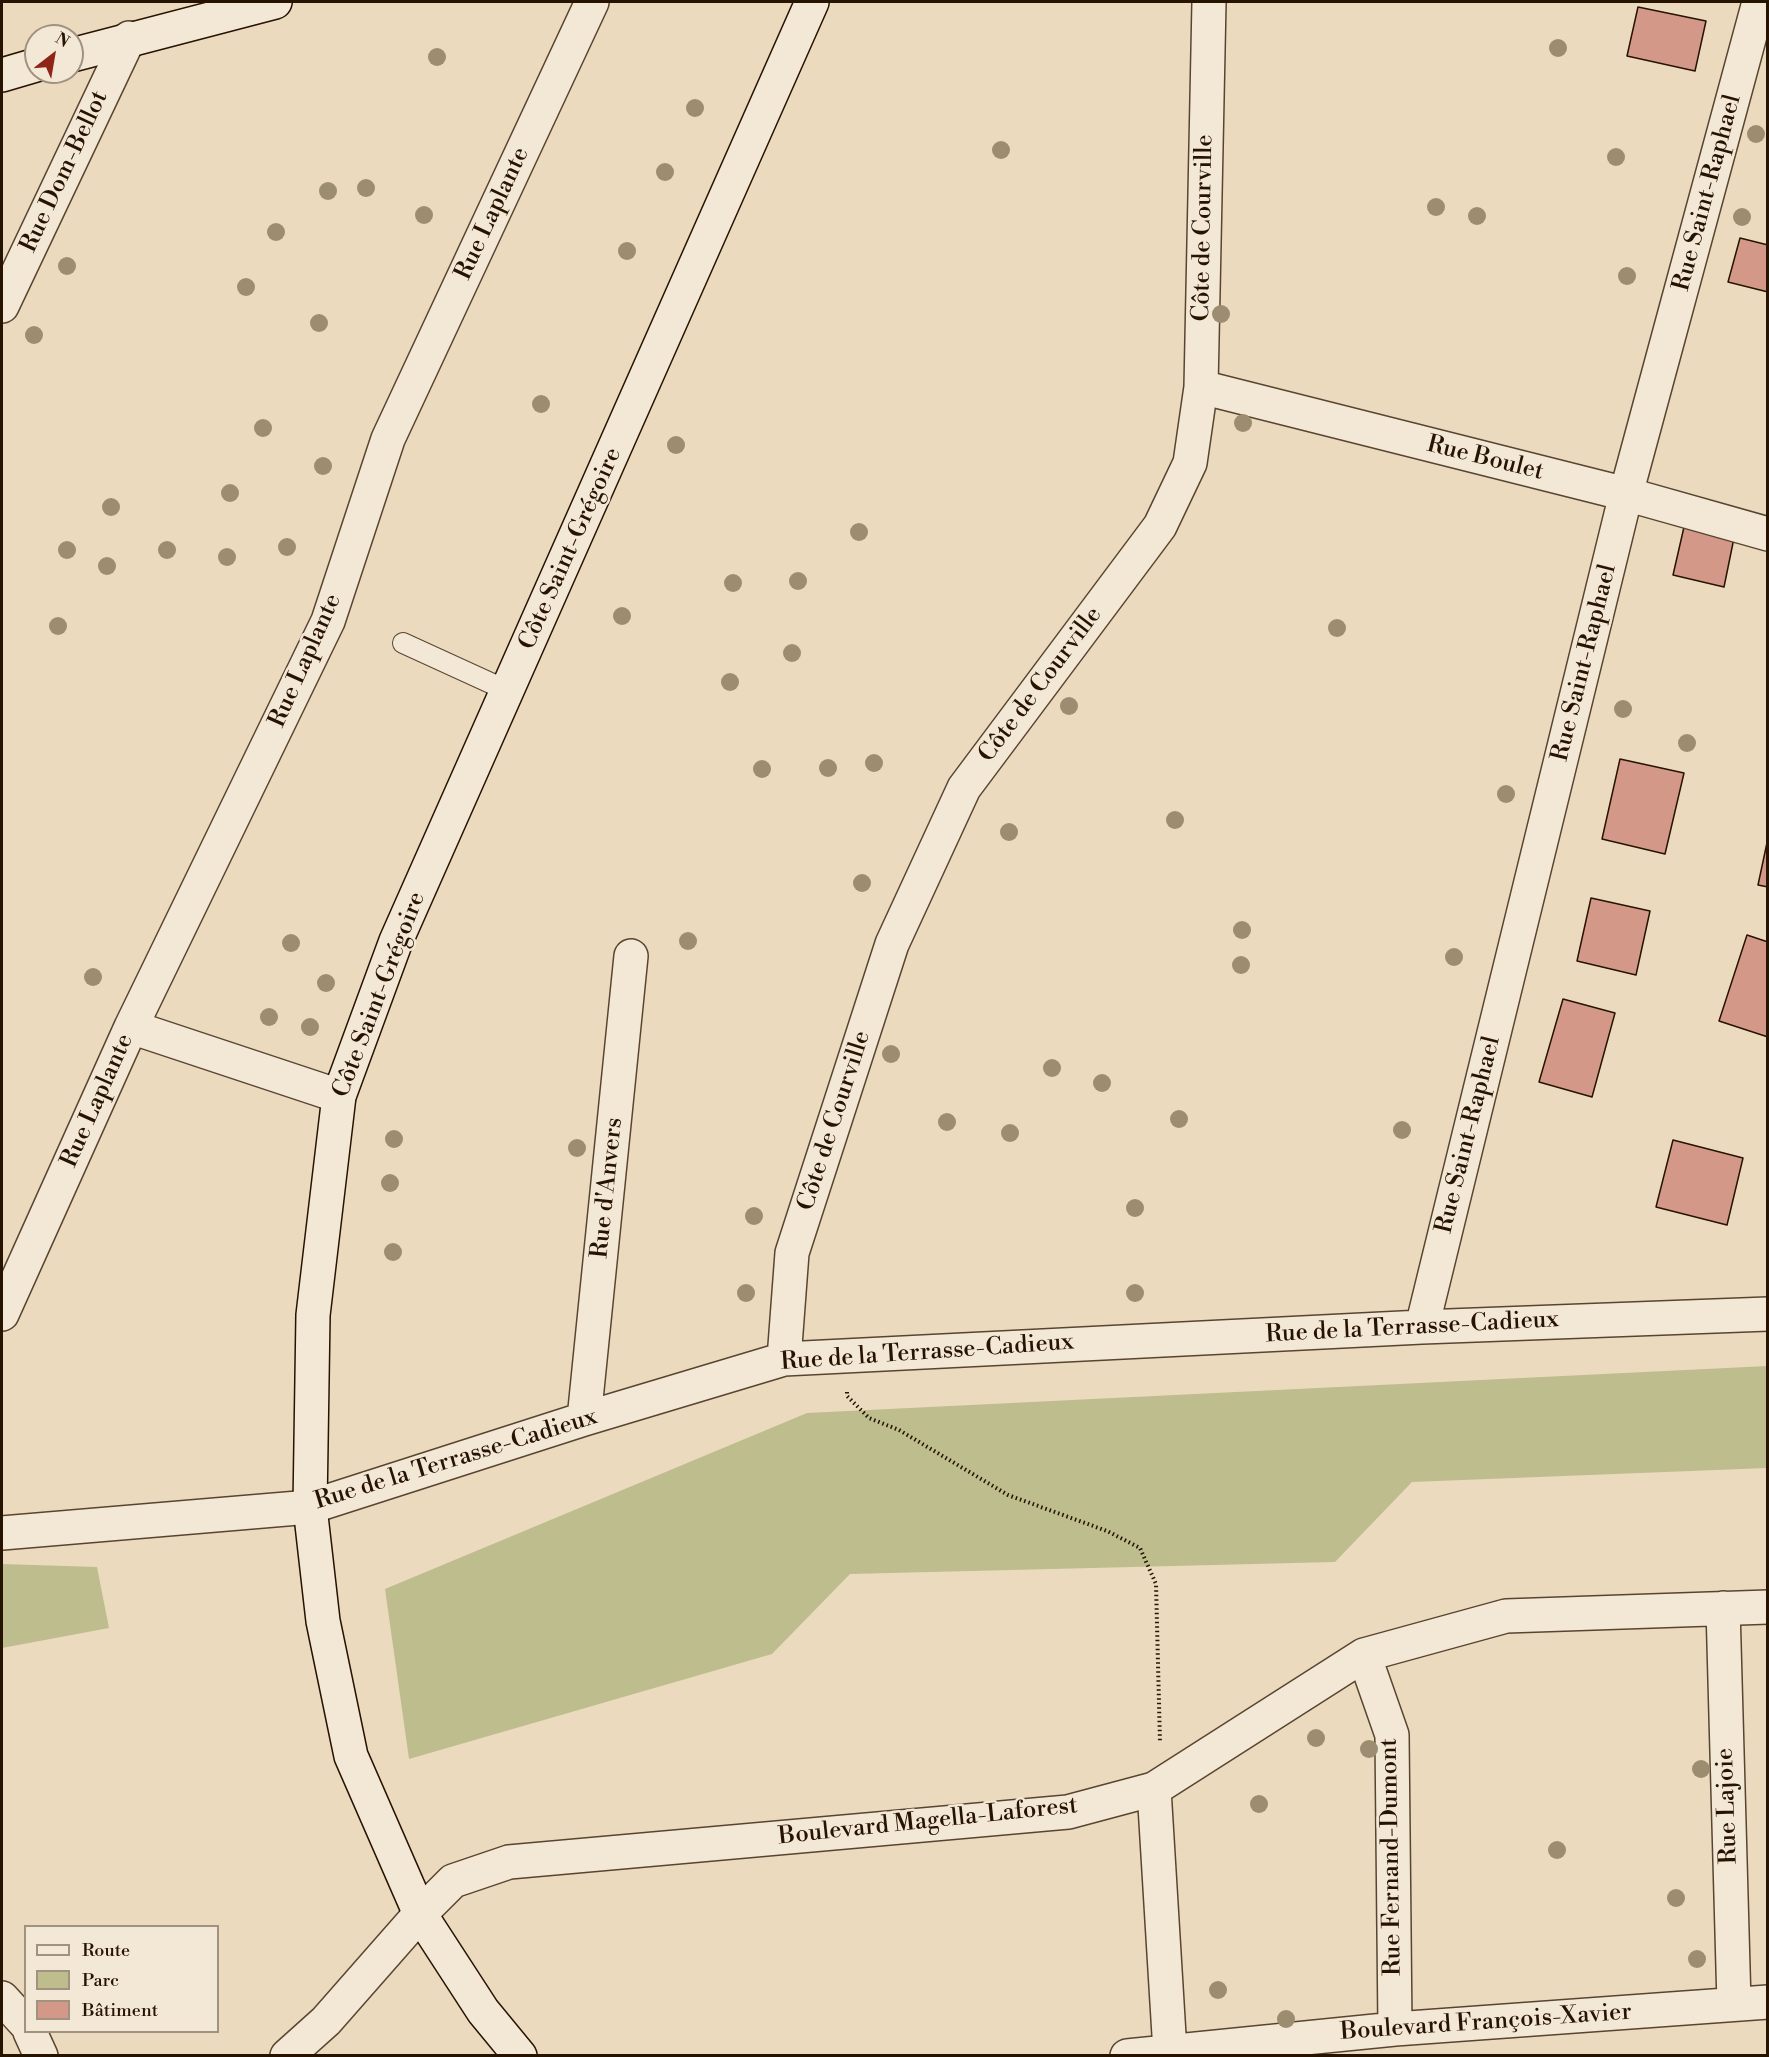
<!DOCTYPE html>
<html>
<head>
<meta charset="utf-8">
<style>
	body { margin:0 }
	#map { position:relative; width:1769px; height:2057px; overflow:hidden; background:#ecdabf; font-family:"Libre Bodoni",serif }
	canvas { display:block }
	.frame { position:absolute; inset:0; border:3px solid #261300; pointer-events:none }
	.legend { position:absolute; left:24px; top:1925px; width:195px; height:108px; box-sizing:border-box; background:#f3e7d5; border:2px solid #a19280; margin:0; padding:8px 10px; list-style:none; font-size:18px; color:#261300 }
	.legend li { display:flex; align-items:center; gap:12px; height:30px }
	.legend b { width:30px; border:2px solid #a19280 }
	.north { position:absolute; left:24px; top:24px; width:60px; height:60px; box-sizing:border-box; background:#f3e7d5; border:2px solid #a19280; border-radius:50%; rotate:31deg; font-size:16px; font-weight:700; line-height:24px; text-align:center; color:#261300 }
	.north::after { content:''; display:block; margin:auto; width:21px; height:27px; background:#8f2418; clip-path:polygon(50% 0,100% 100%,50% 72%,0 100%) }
</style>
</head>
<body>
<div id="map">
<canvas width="1769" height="2057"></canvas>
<div class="frame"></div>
<ul class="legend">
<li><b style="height:8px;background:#f3e7d5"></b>Route</li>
<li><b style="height:16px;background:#bebd8e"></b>Parc</li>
<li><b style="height:16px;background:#d49889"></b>Bâtiment</li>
</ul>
<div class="north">N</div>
</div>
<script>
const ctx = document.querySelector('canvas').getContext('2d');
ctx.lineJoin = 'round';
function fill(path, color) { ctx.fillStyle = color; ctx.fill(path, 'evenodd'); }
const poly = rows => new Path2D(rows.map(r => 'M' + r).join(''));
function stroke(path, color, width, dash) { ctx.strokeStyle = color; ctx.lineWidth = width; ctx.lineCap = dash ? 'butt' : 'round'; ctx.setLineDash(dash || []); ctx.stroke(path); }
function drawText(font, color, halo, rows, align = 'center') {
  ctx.font = font + ' "Libre Bodoni",serif'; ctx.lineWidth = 5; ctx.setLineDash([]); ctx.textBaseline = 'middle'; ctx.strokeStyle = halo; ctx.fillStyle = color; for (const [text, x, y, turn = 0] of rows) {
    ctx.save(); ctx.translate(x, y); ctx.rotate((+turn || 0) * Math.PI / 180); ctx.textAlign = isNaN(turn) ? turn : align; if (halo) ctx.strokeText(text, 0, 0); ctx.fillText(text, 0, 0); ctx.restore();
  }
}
fill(poly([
	[1767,1366,1767,1468,1412,1482,1335,1562,850,1574,772,1654,409,1759,385,1589,807,1413],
	[2,1564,97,1567,109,1628,2,1648]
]), '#bebd8e');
const building = poly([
	[1638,7,1706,21,1695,71,1627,56,1638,7],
	[1740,238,1768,245,1768,292,1728,282,1740,238],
	[1684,527,1734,538,1724,587,1673,575,1684,527],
	[1620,759,1684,773,1665,854,1602,839,1620,759],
	[1768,838,1768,887,1758,885,1768,838],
	[1591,898,1650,911,1636,975,1577,961,1591,898],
	[1747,935,1768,942,1768,1037,1719,1021,1747,935],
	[1563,999,1615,1013,1592,1097,1539,1082,1563,999],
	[1673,1140,1743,1158,1727,1225,1656,1207,1673,1140]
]);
fill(building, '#d49889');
stroke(building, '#261300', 1.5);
const lane = poly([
	[403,643,508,691]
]);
const street = poly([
	[2,306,129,38],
	[1201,387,1626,494,1768,534],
	[131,1027,339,1096],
	[2,1314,131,1027,328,621,388,439,592,2],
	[1422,1327,1626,494,1759,2],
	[784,1359,792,1253,892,944,964,788,1160,526,1190,463,1201,387,1209,2],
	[584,1419,631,956],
	[2,1533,310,1507,584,1419,784,1359,1422,1327,1768,1314],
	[1723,1608,1734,2004],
	[1364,1655,1392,1735,1395,2029],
	[1154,1789,1170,2052],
	[2,1998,26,2024],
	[30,2032,41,2056],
	[287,2056,326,2021,420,1914,453,1881,509,1862,1068,1812,1154,1789,1364,1655,1506,1616,1768,1607],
	[1127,2056,1395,2029,1768,2002]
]);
const secondary = poly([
	[72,55,275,2],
	[2,75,36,65],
	[520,2056,483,2011,420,1914,351,1756,323,1621,310,1507,313,1315,339,1096,396,941,812,2]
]);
stroke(lane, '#584530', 22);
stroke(street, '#584530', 36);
stroke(secondary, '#261300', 36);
stroke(poly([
	[847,1392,847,1396,869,1418,899,1430,1008,1495,1107,1531,1140,1548,1156,1584,1160,1743]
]), '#261300', 4, [1.5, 3]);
stroke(lane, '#f3e7d5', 20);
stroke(street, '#f3e7d5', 33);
stroke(secondary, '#f3e7d5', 33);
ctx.fillStyle = '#9c8d71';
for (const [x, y] of [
	[1558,48],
	[437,57],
	[695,108],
	[1756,134],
	[1001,150],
	[1616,157],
	[665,172],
	[366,188],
	[328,191],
	[1436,207],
	[424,215],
	[1477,216],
	[1742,217],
	[276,232],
	[627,251],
	[67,266],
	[1627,276],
	[246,287],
	[1221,314],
	[319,323],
	[34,335],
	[541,404],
	[1243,423],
	[263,428],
	[676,445],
	[323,466],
	[230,493],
	[111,507],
	[859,532],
	[287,547],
	[67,550],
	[167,550],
	[227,557],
	[107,566],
	[798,581],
	[733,583],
	[622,616],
	[58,626],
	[1337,628],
	[792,653],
	[730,682],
	[1069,706],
	[1623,709],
	[1687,743],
	[874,763],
	[828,768],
	[762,769],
	[1506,794],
	[1175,820],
	[1009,832],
	[862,883],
	[1242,930],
	[688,941],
	[291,943],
	[1454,957],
	[1241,965],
	[93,977],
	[326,983],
	[269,1017],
	[310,1027],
	[891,1054],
	[1052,1068],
	[1102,1083],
	[1179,1119],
	[947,1122],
	[1402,1130],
	[1010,1133],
	[394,1139],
	[577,1148],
	[390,1183],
	[1135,1208],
	[754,1216],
	[393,1252],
	[746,1293],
	[1135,1293],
	[1316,1738],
	[1369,1749],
	[1701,1769],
	[1259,1804],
	[1557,1850],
	[1676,1898],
	[1697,1959],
	[1218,1990],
	[1286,2019]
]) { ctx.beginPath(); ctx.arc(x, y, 9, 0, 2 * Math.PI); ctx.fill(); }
drawText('24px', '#261300', '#f3e7d5', [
	["Rue Dom-Bellot",65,172,-65],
	["Rue Saint-Raphael",1708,193,-75],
	["Rue Laplante",493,214,-65],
	["Côte de Courville",1204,228,-89],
	["Rue Boulet",1485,459,14],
	["Côte Saint-Grégoire",571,549,-66],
	["Rue Laplante",306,661,-66],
	["Rue Saint-Raphael",1585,663,-76],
	["Côte de Courville",1041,685,-53],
	["Côte Saint-Grégoire",380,995,-69],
	["Rue Laplante",98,1101,-66],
	["Côte de Courville",835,1121,-72],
	["Rue Saint-Raphael",1469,1135,-76],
	["Rue d'Anvers",608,1188,-84],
	["Rue de la Terrasse-Cadieux",1412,1328,-3],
	["Rue de la Terrasse-Cadieux",927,1353,-4],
	["Rue de la Terrasse-Cadieux",456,1460,-17],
	["Rue Lajoie",1728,1806,-92],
	["Boulevard Magella-Laforest",928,1822,-6],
	["Rue Fernand-Dumont",1392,1857,-91],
	["Boulevard François-Xavier",1486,2023,-4]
]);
</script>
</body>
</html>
